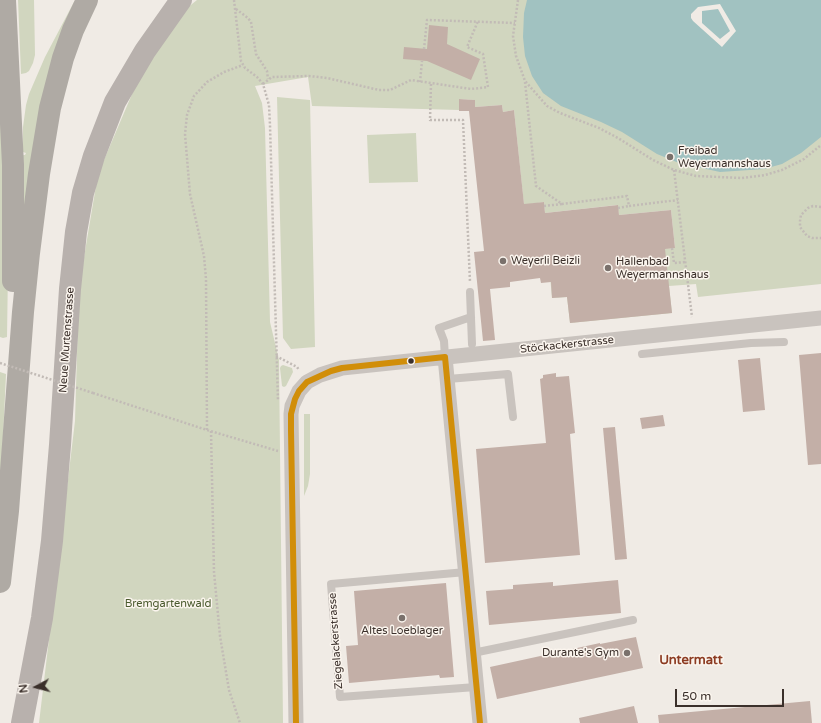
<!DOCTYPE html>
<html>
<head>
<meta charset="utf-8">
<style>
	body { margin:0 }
	#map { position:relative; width:821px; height:723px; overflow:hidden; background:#f0ebe5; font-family:"Varela Round",sans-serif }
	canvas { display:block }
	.north { position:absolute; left:16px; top:667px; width:40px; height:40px; -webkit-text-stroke:3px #fbf5ee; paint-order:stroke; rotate:263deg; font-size:11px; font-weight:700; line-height:16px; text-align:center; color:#3b302b }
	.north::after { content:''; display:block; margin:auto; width:14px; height:18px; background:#3b302b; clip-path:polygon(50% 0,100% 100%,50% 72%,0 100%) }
	.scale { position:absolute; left:675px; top:689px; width:109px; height:18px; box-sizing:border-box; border:2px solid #3b302b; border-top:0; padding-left:5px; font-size:12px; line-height:14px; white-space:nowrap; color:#3b302b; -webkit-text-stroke:3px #fbf5ee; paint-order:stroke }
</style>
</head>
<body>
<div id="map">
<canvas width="821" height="723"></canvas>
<div class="north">N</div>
<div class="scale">50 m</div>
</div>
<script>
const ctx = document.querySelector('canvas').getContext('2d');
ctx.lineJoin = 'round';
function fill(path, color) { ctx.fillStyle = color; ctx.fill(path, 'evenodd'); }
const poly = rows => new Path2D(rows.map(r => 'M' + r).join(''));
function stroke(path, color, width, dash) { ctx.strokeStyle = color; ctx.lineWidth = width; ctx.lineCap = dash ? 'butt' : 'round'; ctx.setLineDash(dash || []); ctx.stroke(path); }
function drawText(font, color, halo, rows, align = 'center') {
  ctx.font = font + ' "Varela Round",sans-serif'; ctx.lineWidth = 3; ctx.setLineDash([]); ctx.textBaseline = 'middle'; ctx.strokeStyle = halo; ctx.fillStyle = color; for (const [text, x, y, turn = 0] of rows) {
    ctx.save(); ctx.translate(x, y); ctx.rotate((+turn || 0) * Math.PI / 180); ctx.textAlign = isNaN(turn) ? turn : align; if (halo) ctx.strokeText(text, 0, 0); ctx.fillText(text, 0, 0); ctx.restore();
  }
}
fill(poly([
	[18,0,34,0,35,55,33,63,29,71,26,73,21,74],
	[75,0,24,215,23,155,25,155,26,153,23,152,23,127,26,105,29,94,45,57],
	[197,0,821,0,821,284,698,297,696,284,669,286,672,313,570,323,567,297,552,298,548,254,675,248,671,210,619,215,617,205,545,213,544,202,524,205,514,110,503,112,502,105,475,107,474,100,459,99,459,110,312,106,308,77,255,86,262,103,265,128,270,322,279,360,283,723,39,723,75,421,79,287,98,174,141,73,182,12],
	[0,39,8,269,7,337,3,338,0,337],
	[277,97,310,100,315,347,291,349,283,338],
	[416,133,418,182,369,183,367,135],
	[283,365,292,368,293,372,286,386,284,387,282,386,280,368,281,366],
	[0,372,6,374,0,501],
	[304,414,310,414,310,474,308,486,304,496]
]), '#d1d6bf');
fill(poly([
	[527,0,821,0,821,137,801,153,782,164,764,169,720,172,679,163,657,154,622,132,601,122,561,106,543,93,532,76,525,56,523,37,524,13]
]), '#a1c2c1');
fill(poly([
	[720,4,736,31,722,47,693,21,691,18,691,14,698,7],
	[718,9,730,31,720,39,702,23,702,11]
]), '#f0ebe5');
fill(poly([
	[429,25,448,27,447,44,480,59,471,80,427,61,403,59,404,47,427,49],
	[459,99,475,100,475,107,502,105,503,112,514,110,524,204,544,202,545,213,618,205,619,215,671,210,675,248,665,249,672,313,570,323,567,297,552,298,551,282,541,283,540,278,510,282,510,287,490,289,495,340,483,341,474,252,484,251,469,111,459,111],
	[821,353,821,464,808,465,799,355],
	[760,358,765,410,743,412,738,360],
	[556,373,556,377,569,376,575,433,570,434,580,555,485,563,476,449,546,443,540,379,543,378,543,375],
	[663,415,665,426,642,429,640,418],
	[615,427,627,559,615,560,603,428],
	[618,580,621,613,489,625,486,591,513,589,513,585,553,582,553,586],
	[446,583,454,677,440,678,439,675,349,683,346,646,358,645,354,591],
	[636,637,643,668,497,699,490,667,600,643,600,644],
	[810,701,812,723,659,723,658,715],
	[634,706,638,723,580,723,579,718]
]), '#c3afa7');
stroke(poly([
	[234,0,241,61,245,68,257,77,263,84,269,105,270,125,278,401],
	[518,0,513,36,516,56,525,81,547,106,560,113,599,128,618,138,653,160,674,170,696,176,742,178,765,175,782,170,804,159,821,145],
	[236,9,248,18,251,22,256,54,267,71,268,79],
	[424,49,427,20,515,23],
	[420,82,422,61],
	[525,82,536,186,562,204,627,196,629,206,678,200],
	[263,84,272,77,309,76,327,78,379,90,390,90,411,80,471,89,488,87,483,54,467,47,478,21],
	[431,84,430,120,463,120,470,282],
	[674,170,692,317],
	[544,206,562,204],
	[821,207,813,206,808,208,801,215,800,221,800,227,807,236,812,238,821,238],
	[618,208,629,206],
	[672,248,674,263,686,262],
	[276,356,297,367,299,370],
	[93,393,207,430,278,451],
	[207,430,206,279,204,256,190,194,185,134,187,115,194,96,207,82,224,72,243,65],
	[211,431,214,572,220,636,229,690,240,723]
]), '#c2bbb6', 2.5, [2, 2]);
stroke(poly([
	[470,292,472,344],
	[642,354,751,343,784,342],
	[445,357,444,341,439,328,471,317],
	[448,379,508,374,513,417],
	[466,572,331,584,340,697,476,687],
	[473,653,633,620]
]), '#c9c3be', 8);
stroke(poly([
	[445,357,480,723],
	[296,723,291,414,292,406,299,391,307,382,320,375,342,368,821,318]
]), '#c9c3be', 15);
stroke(poly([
	[22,723,42,618,52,541,60,445,70,289,76,232,83,193,94,156,115,102,145,51,181,0]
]), '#b8b1ad', 22);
stroke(poly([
	[5,0,13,165,13,281],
	[0,582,8,511,23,312,29,253,39,174,50,108,63,58,73,30,87,0]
]), '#afaaa4', 22);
stroke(poly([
	[0,363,93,393]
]), '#c2bbb6', 2.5, [2, 2]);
stroke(poly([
	[296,723,291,430,291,414,295,399,299,391,307,382,331,371,342,368,445,357,480,723]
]), '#d18e09', 6);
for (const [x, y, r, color] of [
	[670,157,4,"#7a716c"],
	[503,261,4,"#7a716c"],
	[608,268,4,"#7a716c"],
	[411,361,3.5,"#3b302b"],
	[402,618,4,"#7a716c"],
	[627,653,4,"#7a716c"]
]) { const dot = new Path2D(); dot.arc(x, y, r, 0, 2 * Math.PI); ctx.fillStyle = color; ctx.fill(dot); stroke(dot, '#fbf5ee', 1.5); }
drawText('11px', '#3b302b', '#fbf5ee', [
	["Freibad",678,151],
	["Weyermannshaus",678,164],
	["Weyerli Beizli",511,261],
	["Hallenbad",616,262],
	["Weyermannshaus",616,275],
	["Altes Loeblager",402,631,"center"],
	["Durante's Gym",619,653,"right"]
], 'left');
drawText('11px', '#3b302b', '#fbf5ee', [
	["Neue Murtenstrasse",67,340,-86],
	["Stöckackerstrasse",567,345,-6],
	["Ziegelackerstrasse",336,641,-94]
]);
drawText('11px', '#4a5a2e', '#fbf5ee', [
	["Bremgartenwald",168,604]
]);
drawText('bold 13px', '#8c3b22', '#fbf5ee', [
	["Untermatt",691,661]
]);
</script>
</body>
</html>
